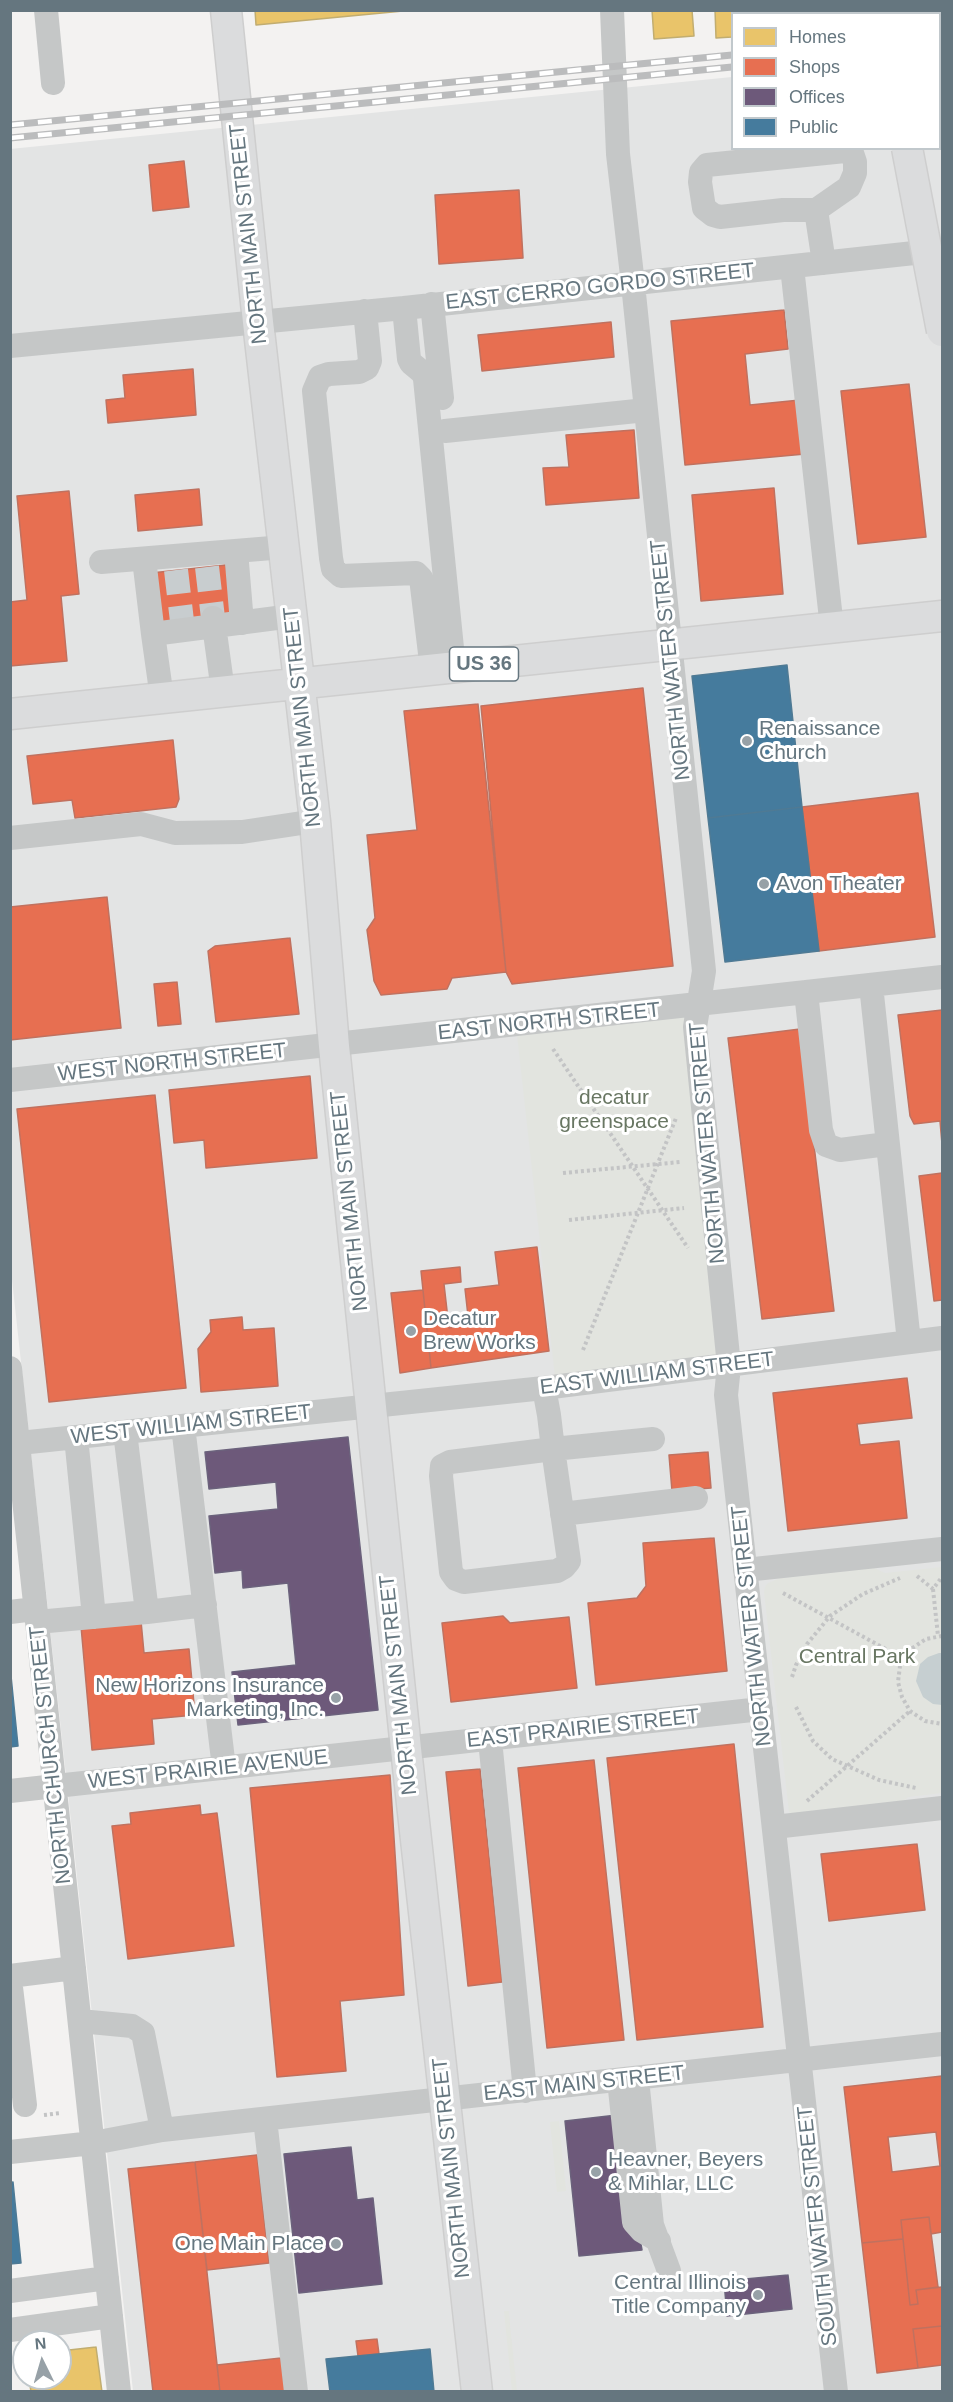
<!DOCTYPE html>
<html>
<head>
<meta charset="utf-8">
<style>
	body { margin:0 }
	#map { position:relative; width:953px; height:2402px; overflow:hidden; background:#f3f2f1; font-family:Helvetica,sans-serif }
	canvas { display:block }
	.frame { position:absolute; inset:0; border:12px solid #65767f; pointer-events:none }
	.legend { position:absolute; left:731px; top:12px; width:210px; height:138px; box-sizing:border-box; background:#fff; border:2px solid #c1c8cc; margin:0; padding:8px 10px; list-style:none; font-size:18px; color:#65767f }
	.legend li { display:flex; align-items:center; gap:12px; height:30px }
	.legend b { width:30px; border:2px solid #c1c8cc }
	.north { position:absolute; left:12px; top:2330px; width:60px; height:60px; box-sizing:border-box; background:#fff; border:2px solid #c1c8cc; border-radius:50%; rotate:355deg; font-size:16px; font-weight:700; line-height:24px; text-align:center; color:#65767f }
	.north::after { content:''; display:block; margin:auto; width:21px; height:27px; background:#97a1a7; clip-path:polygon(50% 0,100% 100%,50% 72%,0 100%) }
</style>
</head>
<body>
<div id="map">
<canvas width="953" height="2402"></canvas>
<div class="frame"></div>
<ul class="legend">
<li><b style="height:16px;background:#e9c46a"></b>Homes</li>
<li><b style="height:16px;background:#e76f51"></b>Shops</li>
<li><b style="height:16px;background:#6d597a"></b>Offices</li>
<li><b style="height:16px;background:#457b9d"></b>Public</li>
</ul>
<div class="north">N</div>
</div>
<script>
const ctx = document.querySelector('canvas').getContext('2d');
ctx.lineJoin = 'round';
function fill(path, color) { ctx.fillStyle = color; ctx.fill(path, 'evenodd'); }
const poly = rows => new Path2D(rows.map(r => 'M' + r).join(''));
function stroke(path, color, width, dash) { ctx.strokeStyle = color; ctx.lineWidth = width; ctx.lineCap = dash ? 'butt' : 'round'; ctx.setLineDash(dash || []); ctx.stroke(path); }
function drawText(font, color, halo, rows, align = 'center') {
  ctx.font = font + ' Helvetica,sans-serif'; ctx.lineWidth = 6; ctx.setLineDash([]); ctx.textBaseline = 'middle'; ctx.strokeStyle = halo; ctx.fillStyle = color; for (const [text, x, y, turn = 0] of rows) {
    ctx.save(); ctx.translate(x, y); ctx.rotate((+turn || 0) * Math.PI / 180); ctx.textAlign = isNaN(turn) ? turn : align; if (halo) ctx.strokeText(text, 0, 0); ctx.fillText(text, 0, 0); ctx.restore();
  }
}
fill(poly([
	[940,56,942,56,942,2391,133,2391,10,1261,10,149,732,77,732,148,940,148]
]), '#e3e4e4');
fill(poly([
	[699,1004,729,1366,556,1386,516,1026],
	[942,1567,942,1793,908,1797,898,1807,793,1815,789,1812,764,1592,765,1587,768,1583,780,1578,874,1568,885,1573],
	[559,2121,566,2191,557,2192,550,2122],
	[509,2311,510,2325,517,2391,512,2391,504,2311]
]), '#e2e4df');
fill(poly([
	[939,1653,942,1653,942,1705,933,1704,923,1697,916,1681,920,1664,928,1657]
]), '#c6cfd1');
const homes = poly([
	[255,10,403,10,403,11,256,25,255,10],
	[652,10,692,10,694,36,654,39,652,10],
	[715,10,770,10,770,14,732,14,732,37,716,38,715,10],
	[96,2347,102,2392,31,2392,29,2378,60,2378,60,2351,96,2347]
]);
fill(homes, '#e9c46a');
stroke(homes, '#c1ad70', 1.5);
const shops = poly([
	[184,161,189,207,153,211,149,165,184,161],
	[519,190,523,258,439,264,435,195,519,190],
	[784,310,788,349,745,354,750,405,800,400,805,454,685,465,671,321,784,310],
	[611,322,614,357,482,371,478,335,611,322],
	[193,369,196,415,108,423,106,400,125,398,123,375,193,369],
	[909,384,926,537,858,544,841,391,909,384],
	[634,430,639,498,546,505,543,468,569,467,566,435,634,430],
	[774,488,783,594,701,601,692,495,774,488],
	[199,489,202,525,138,531,135,495,199,489],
	[69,491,79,594,61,596,67,661,10,666,10,602,27,600,17,496,69,491],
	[226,565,231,616,156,623,151,573,226,565],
	[643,688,673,966,512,984,506,972,481,706,643,688],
	[478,704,506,972,452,978,447,989,381,995,374,981,367,930,375,918,367,835,417,830,404,711,478,704],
	[173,740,179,799,176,807,75,818,72,800,33,804,27,756,173,740],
	[918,793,935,937,819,951,802,807,918,793],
	[107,897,121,1028,10,1040,10,907,107,897],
	[290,938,299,1014,216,1022,208,951,215,946,290,938],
	[177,982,181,1024,158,1026,154,984,177,982],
	[942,1010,942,1144,940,1121,914,1124,910,1116,898,1015,942,1010],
	[800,1029,834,1311,762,1319,728,1038,800,1029],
	[310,1076,317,1158,206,1168,204,1140,174,1143,169,1090,310,1076],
	[155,1095,186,1388,49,1402,17,1109,155,1095],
	[942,1173,942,1300,934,1301,919,1176,942,1173],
	[537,1247,549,1351,431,1368,421,1271,460,1267,461,1282,444,1284,449,1328,469,1325,465,1289,499,1285,495,1252,537,1247],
	[423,1290,431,1368,400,1373,391,1293,423,1290],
	[242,1317,243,1330,274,1328,278,1386,201,1392,198,1349,211,1332,210,1320,242,1317],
	[907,1378,912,1418,857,1424,860,1445,899,1441,907,1518,788,1531,773,1393,907,1378],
	[708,1452,711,1488,672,1491,669,1455,708,1452],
	[714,1538,727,1671,596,1685,588,1603,637,1598,646,1586,643,1543,714,1538],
	[503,1616,510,1623,569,1617,577,1688,451,1702,442,1623,503,1616],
	[141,1621,144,1653,189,1649,195,1715,152,1719,154,1744,92,1750,81,1626,141,1621],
	[734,1744,763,2027,637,2040,607,1758,734,1744],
	[594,1760,624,2040,547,2048,518,1768,594,1760],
	[480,1769,502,1982,468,1986,446,1772,480,1769],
	[390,1775,404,1995,340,2001,346,2071,277,2077,250,1788,390,1775],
	[200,1805,201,1815,217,1813,234,1946,128,1959,112,1826,131,1824,130,1813,200,1805],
	[917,1844,925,1910,829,1921,821,1854,917,1844],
	[942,2076,942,2232,931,2234,929,2217,901,2220,903,2239,862,2243,844,2087,942,2076],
	[936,2132,940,2166,892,2172,888,2137,936,2132],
	[257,2155,269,2263,207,2270,195,2162,257,2155],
	[195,2162,220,2392,153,2392,128,2169,195,2162],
	[929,2217,938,2287,916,2290,918,2304,910,2305,901,2220,929,2217],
	[903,2239,910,2305,918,2304,916,2290,942,2287,942,2326,913,2329,918,2368,877,2373,862,2243,903,2239],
	[942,2326,942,2365,918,2368,913,2329,942,2326],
	[377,2339,379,2354,358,2356,356,2341,377,2339],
	[281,2358,285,2392,220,2392,217,2365,281,2358]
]);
fill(shops, '#e76f51');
stroke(shops, '#c0715f', 1.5);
const offices = poly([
	[348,1437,378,1710,238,1725,232,1672,296,1665,288,1583,243,1588,242,1570,215,1573,209,1516,278,1509,276,1482,209,1489,205,1452,348,1437],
	[617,2115,642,2250,579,2256,565,2121,617,2115],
	[351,2147,357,2200,373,2198,382,2284,299,2293,284,2154,351,2147],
	[788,2275,792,2309,727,2316,724,2281,788,2275]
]);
fill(offices, '#6d597a');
stroke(offices, '#6b627c', 1.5);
const public = poly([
	[787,665,802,807,708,818,692,676,787,665],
	[802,807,819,951,725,962,708,818,802,807],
	[10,1666,18,1746,10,1747,10,1666],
	[13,2182,21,2263,10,2264,10,2183,13,2182],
	[430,2349,434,2392,330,2392,326,2359,430,2349]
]);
fill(public, '#457b9d');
stroke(public, '#4f7a94', 1.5);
stroke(poly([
	[207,567,213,618],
	[176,570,182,621]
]), '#c8cdcf', 24, [24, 12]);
const major = poly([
	[226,10,258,322,315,821,334,1046,406,1749,477,2392],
	[879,10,879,14],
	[10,714,942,616]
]);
stroke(major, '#cecece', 33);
stroke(poly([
	[553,1049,688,1248],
	[563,1173,680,1162],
	[569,1220,684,1208],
	[583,1350,676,1118],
	[917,1576,933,1589,942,1577],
	[933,1589,938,1636],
	[783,1593,904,1659],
	[942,1636,926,1639,911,1649,900,1666,898,1682,902,1697,910,1711,925,1721,942,1724],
	[792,1677,796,1665,807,1644,830,1616,863,1594,900,1578],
	[796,1707,813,1741,832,1759,879,1780,916,1788],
	[807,1801,910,1711],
	[44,2115,61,2113]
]), '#c3c4c5', 4, [3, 3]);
stroke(poly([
	[46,10,53,83],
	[612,10,618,154,633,284,704,971,695,1027,729,1366,726,1395,836,2392],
	[816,210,849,187,855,173,855,162,852,153,845,151,707,165,701,172,700,182,704,208,713,215,720,217,783,210,816,210,824,263],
	[792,267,832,628],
	[432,304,442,398],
	[404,308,409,359,411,363,423,373,425,379,454,668],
	[365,311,370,361,367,368,359,372,329,374,320,377,314,391,331,558,333,569,341,576,416,573,421,578,432,670],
	[10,346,404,308,942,250],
	[445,431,646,410],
	[236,551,242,623],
	[144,559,153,634],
	[101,562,284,547],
	[213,618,223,691],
	[162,698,153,634,292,616],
	[10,838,141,824,175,833,242,832,315,821],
	[871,985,909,1342],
	[806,992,821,1130,826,1145,840,1150,887,1144],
	[10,1080,942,977],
	[10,1368,119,2392],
	[544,1388,549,1415,553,1449,569,1561,564,1567,557,1571,464,1582,456,1579,451,1572,441,1476,442,1466,450,1462,553,1449,653,1439],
	[183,1426,224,1768],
	[125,1432,147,1612,205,1605],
	[76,1437,94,1617],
	[10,1444,544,1388,942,1338],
	[562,1514,696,1498],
	[745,1570,942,1549],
	[10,1612,35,1609],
	[37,1622,147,1612],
	[490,1740,525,2091],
	[10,1791,761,1709],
	[774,1827,942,1808],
	[10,1976,74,1968],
	[10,1979,25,2105],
	[80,2021,132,2026,143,2033,162,2130],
	[637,2079,652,2225,669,2271],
	[619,2080,634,2222,642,2231,659,2241],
	[265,2119,296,2392],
	[10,2152,93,2143,162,2130,942,2044],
	[10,2291,107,2278],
	[10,2330,111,2316]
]), '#c5c7c7', 24);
stroke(major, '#dbdcdd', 30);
const rail = poly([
	[940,35,942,35],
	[940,46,942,46],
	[10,125,732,55],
	[10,138,732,67]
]);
stroke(rail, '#bbbcbd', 7);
stroke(rail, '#fff', 4.5, [14]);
const majorBridge = poly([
	[907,148,942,331]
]);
stroke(majorBridge, '#cecece', 33, []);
stroke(majorBridge, '#dbdcdd', 30);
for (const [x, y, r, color] of [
	[747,741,6,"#97a1a7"],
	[764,884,6,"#97a1a7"],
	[411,1331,6,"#97a1a7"],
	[336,1698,6,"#97a1a7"],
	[596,2172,6,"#97a1a7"],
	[336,2244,6,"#97a1a7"],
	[758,2295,6,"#97a1a7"]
]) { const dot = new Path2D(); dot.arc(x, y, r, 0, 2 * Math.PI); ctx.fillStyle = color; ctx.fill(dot); stroke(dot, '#fff', 2); }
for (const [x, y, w] of [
	[484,664,69]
]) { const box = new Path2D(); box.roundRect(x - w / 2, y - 17, w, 34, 4.5); ctx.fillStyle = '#fff'; ctx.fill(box); stroke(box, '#65767f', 1.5); }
drawText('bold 20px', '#65767f', null, [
	["US 36",484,664]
]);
drawText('21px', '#65767f', '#fff', [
	["NORTH MAIN STREET",249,234,-96],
	["EAST CERRO GORDO STREET",600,287,-6],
	["NORTH WATER STREET",671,660,-96],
	["NORTH MAIN STREET",303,717,-96],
	["EAST NORTH STREET",549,1022,-6],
	["WEST NORTH STREET",172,1063,-6],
	["NORTH WATER STREET",708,1143,-95],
	["NORTH MAIN STREET",350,1201,-96],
	["EAST WILLIAM STREET",657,1374,-7],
	["WEST WILLIAM STREET",191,1425,-6],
	["NORTH WATER STREET",752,1626,-96],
	["NORTH MAIN STREET",399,1685,-96],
	["EAST PRAIRIE STREET",583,1729,-6],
	["NORTH CHURCH STREET",51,1755,-96],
	["WEST PRAIRIE AVENUE",208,1770,-6],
	["EAST MAIN STREET",584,2084,-6],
	["NORTH MAIN STREET",452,2168,-96],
	["SOUTH WATER STREET",818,2226,-96]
]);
drawText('21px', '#65767f', '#fff', [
	["Renaissance",759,729],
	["Church",759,753],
	["Avon Theater",776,884],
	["Decatur",423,1319],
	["Brew Works",423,1343],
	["New Horizons Insurance",324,1686,"right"],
	["Marketing, Inc.",324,1710,"right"],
	["Heavner, Beyers",608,2160],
	["& Mihlar, LLC",608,2184],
	["One Main Place",324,2244,"right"],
	["Central Illinois",746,2283,"right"],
	["Title Company",746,2307,"right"]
], 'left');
drawText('21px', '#697763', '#fff', [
	["decatur",614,1098],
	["greenspace",614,1122],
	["Central Park",857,1657]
]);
</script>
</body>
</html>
